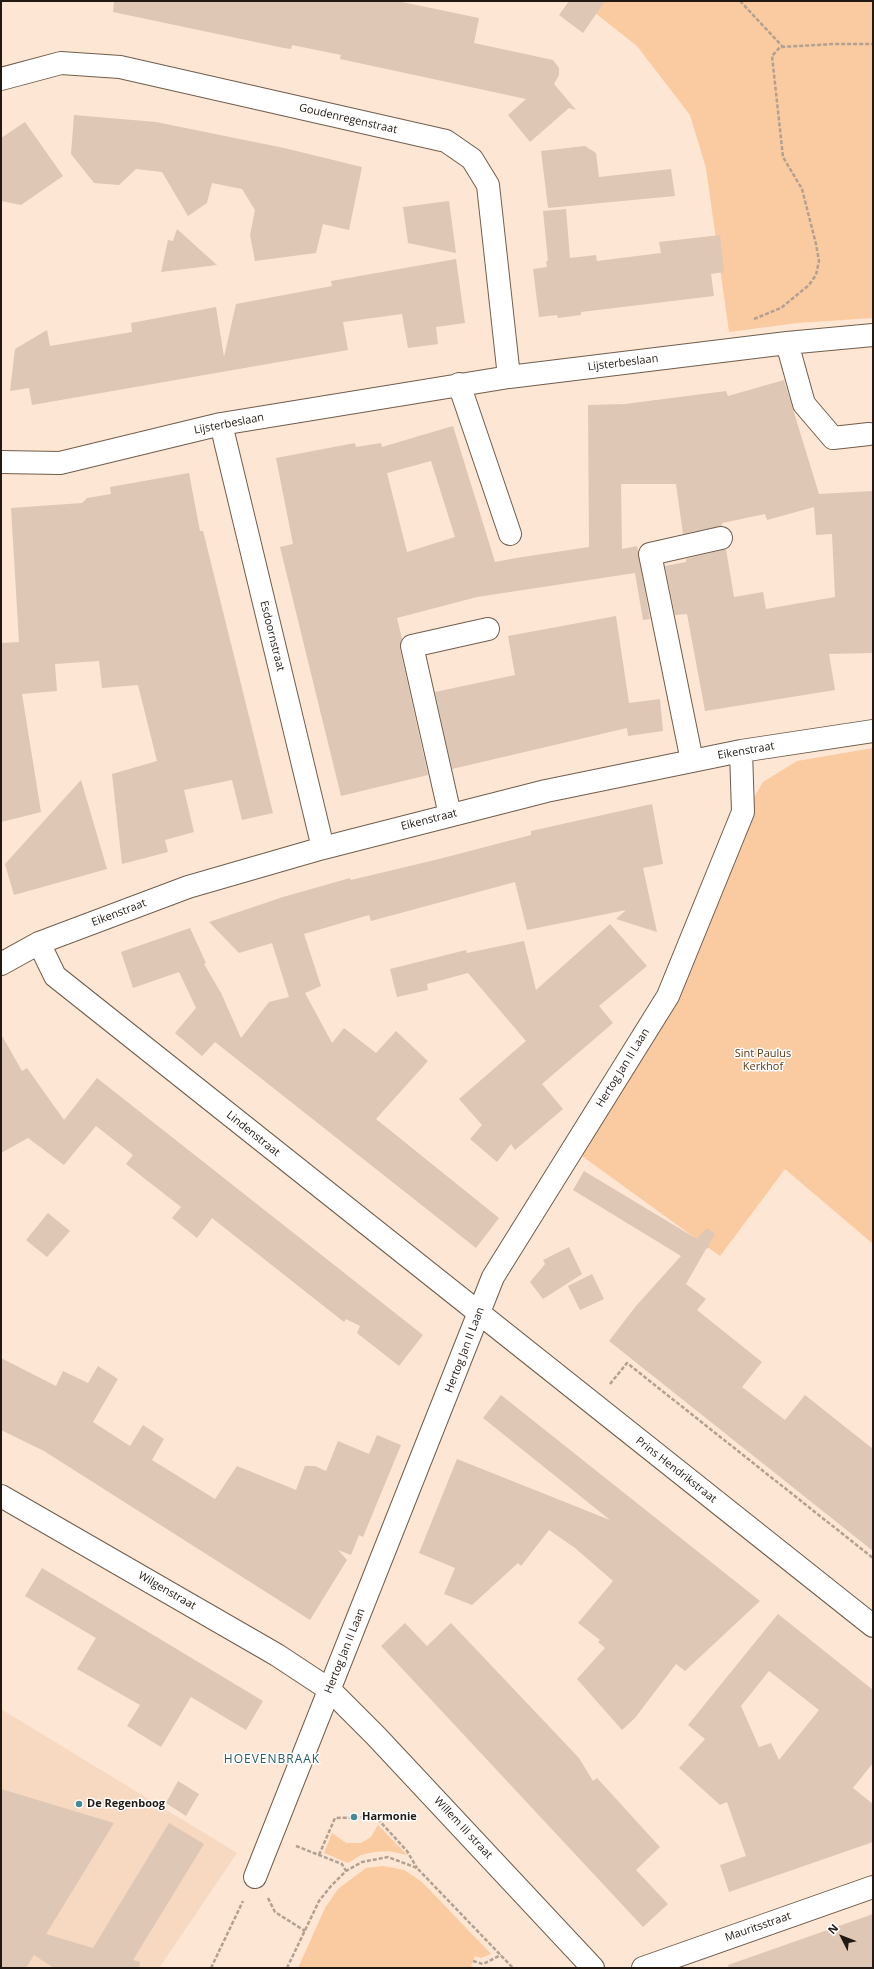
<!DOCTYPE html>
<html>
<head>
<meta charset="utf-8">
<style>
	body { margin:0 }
	#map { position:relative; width:874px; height:1969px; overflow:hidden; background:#fde6d3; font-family:"Open Sans",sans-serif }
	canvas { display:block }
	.frame { position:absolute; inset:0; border:2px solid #211912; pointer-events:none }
	.north { position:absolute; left:822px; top:1917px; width:40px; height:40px; -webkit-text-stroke:3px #fff; paint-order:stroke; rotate:312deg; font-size:11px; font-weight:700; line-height:16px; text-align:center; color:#211912 }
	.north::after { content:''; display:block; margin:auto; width:14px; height:18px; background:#211912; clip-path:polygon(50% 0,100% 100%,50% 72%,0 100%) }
</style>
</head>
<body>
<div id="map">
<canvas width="874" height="1969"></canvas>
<div class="frame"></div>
<div class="north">N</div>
</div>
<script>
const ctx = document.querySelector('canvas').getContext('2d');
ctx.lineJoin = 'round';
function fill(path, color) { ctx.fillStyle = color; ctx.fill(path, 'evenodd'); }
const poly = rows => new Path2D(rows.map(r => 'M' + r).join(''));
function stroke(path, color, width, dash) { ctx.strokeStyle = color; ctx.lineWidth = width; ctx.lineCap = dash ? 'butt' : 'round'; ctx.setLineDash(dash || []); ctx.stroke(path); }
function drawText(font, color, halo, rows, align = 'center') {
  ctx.font = font + ' "Open Sans",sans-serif'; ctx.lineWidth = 3; ctx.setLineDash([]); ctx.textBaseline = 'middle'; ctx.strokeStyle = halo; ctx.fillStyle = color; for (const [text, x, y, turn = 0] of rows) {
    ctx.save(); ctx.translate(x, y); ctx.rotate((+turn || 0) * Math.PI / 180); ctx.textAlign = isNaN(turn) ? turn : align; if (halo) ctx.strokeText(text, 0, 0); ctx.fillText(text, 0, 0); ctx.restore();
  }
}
fill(poly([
	[1,1709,237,1853,159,1968,1,1968]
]), '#f7d9c1');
fill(poly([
	[580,1,873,1,873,318,797,323,729,332,706,168,690,115,637,46],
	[873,748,873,1244,785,1169,720,1256,582,1156,623,1086,743,816,763,782,797,761],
	[378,1825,407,1855,389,1851,375,1852,361,1855,348,1863,324,1853,332,1833,346,1843,361,1843,371,1837],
	[383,1866,404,1870,422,1882,491,1954,481,1958,475,1956,471,1966,477,1968,298,1968,325,1908,338,1889,366,1868]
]), '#facaa1');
fill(poly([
	[114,1,397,1,479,18,474,43,553,60,559,68,559,75,554,84,576,110,569,108,530,142,508,115,526,99,340,59,341,55,292,45,291,49,284,48,113,12],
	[569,1,605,1,583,33,559,15],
	[74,115,156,122,284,148,362,167,349,230,323,224,316,253,255,261,250,235,255,210,242,189,212,183,207,203,188,216,162,172,136,169,119,185,94,183,71,154],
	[25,122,63,176,21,205,1,201,1,138],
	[585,146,596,153,599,177,671,169,675,196,548,208,541,151],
	[449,201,456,253,408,243,403,207],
	[566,209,570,258,596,255,597,261,661,253,659,242,720,235,724,272,711,274,714,296,581,312,581,315,558,318,557,315,539,317,533,269,547,267,546,261,548,261,543,211],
	[177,229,217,265,161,272,168,240,173,241],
	[456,259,465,323,436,327,438,344,408,348,402,314,343,322,348,350,32,405,29,388,10,391,15,349,47,330,50,346,132,332,131,323,216,307,224,357,236,304,332,286,331,281],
	[784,380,819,494,873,491,873,653,829,654,835,690,705,711,687,614,675,615,665,566,686,562,686,559,726,549,734,597,763,592,766,609,835,597,832,534,816,535,814,507,767,520,765,514,722,523,722,526,683,534,676,484,621,484,622,549,637,546,650,619,643,620,635,573,477,597,397,618,402,639,400,649,428,775,341,796,280,547,293,544,276,458,355,443,356,447,381,443,382,447,453,426,495,562,516,558,589,547,588,405,625,404,726,391,728,396],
	[431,461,455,537,407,552,387,473],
	[189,473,200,531,203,531,273,813,242,820,232,780,184,790,194,832,165,840,168,852,122,864,112,774,157,761,138,685,102,688,99,661,55,664,57,691,22,694,41,812,1,822,1,643,19,642,11,508,82,503,87,498,111,494,110,487],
	[616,616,629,703,660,699,663,731,628,736,627,728,452,769,435,692,515,675,508,636],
	[81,780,107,869,14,895,5,864],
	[652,804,663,864,643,868,657,932,616,919,626,910,527,930,515,882,371,921,369,915,304,934,321,986,305,993,332,1043,344,1028,376,1053,396,1031,428,1061,376,1119,499,1218,476,1248,215,1042,202,1056,175,1033,196,1008,179,972,133,988,121,952,190,928,206,963,204,964,221,993,241,1038,269,1002,289,997,272,943,239,953,209,922,283,897,350,878,351,880,439,859,531,835,531,831],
	[610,924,647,966,599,1006,613,1023,542,1084,563,1109,515,1150,511,1144,497,1162,470,1139,482,1125,459,1099,526,1041,468,973,427,984,428,990,397,997,390,969,466,950,467,953,524,941,536,990],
	[1,1034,22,1071,27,1068,64,1120,97,1078,423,1335,399,1366,357,1333,360,1326,346,1319,344,1322,212,1218,197,1238,172,1218,181,1207,126,1164,133,1155,96,1126,64,1165,28,1138,1,1153],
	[584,1171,697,1239,707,1228,715,1234,708,1246,710,1247,706,1249,686,1284,706,1299,697,1310,762,1362,742,1387,785,1420,805,1395,873,1449,873,1551,609,1341,636,1306,681,1256,573,1190],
	[48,1213,70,1231,47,1257,26,1240],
	[569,1247,582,1274,543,1299,530,1282,545,1264,543,1260],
	[592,1274,604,1299,580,1310,568,1286],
	[1,1358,56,1386,63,1371,88,1383,98,1366,118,1379,93,1422,130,1446,143,1425,164,1439,152,1460,215,1499,237,1466,296,1490,305,1466,315,1466,326,1471,338,1441,369,1454,377,1435,401,1445,363,1537,359,1535,351,1555,338,1550,347,1560,310,1620,44,1451,1,1430],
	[501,1395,760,1601,685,1671,676,1664,635,1718,622,1730,577,1679,605,1648,598,1642,600,1640,578,1623,613,1581,575,1548,549,1530,521,1566,518,1563,472,1605,444,1594,455,1568,419,1553,457,1459,610,1520,483,1418],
	[42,1568,263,1701,246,1730,191,1697,161,1747,127,1726,140,1705,77,1669,96,1638,25,1596],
	[778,1614,873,1690,873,1763,853,1788,873,1804,873,1842,729,1892,720,1865,746,1856,727,1802,720,1805,679,1768,705,1739,688,1725],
	[769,1671,819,1710,779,1760,771,1743,759,1747,741,1706],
	[405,1623,427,1646,451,1623,579,1758,593,1781,597,1778,660,1847,636,1870,668,1904,643,1927,381,1646],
	[178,1781,199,1794,186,1816,166,1803],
	[1,1789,114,1823,46,1934,93,1948,169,1823,204,1844,133,1960,140,1962,139,1968,54,1968,34,1955,26,1968,1,1968],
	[873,1914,873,1968,729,1968,728,1965]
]), '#dec7b5');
const minor = poly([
	[1,79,61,63,120,67,446,141,472,159,488,185,509,377],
	[787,343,804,404,833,438,869,434],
	[459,384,510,534],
	[221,424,323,848],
	[1,462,60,463,221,424,509,377,787,343,873,335],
	[692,761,650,554,721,538],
	[450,815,412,646,488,629],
	[39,943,55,976,873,1626],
	[1,964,39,943,188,887,323,848,546,791,741,751,873,731],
	[1,1496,277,1655,330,1690,376,1736,593,1968],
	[255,1877,493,1277,668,996,743,812,741,751],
	[643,1968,873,1887]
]);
stroke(minor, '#705d4c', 24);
stroke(poly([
	[740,1,783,47],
	[754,319,781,308,809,285,816,275,819,261,816,244,802,189,783,157,772,56,780,47,834,44,873,44],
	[610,1384,627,1363,873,1558],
	[296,1846,342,1864,346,1871],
	[319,1855,335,1818,376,1817,407,1851,417,1868],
	[268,1898,275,1912,305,1931],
	[473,1961,483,1964,501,1955],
	[211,1968,243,1901],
	[287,1968,319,1901,331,1886,346,1871,362,1862,388,1857,417,1868,513,1968]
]), '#b2a091', 2.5, [4, 2]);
stroke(minor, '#fff', 22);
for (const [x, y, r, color] of [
	[79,1804,4,"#458b95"],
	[354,1817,4,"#458b95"]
]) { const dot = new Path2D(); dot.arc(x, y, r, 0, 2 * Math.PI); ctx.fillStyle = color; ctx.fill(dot); stroke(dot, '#fff', 1.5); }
drawText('11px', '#211912', '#fff', [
	["Goudenregenstraat",348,119,13],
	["Lijsterbeslaan",623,363,-7],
	["Lijsterbeslaan",229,424,-11],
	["Esdoornstraat",272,636,76],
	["Eikenstraat",746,751,-10],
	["Eikenstraat",429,820,-14],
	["Eikenstraat",119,913,-21],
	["Hertog Jan II Laan",623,1068,-58],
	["Lindenstraat",253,1134,39],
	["Hertog Jan II Laan",465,1350,-69],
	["Prins Hendrikstraat",676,1470,38],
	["Wilgenstraat",167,1591,30],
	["Hertog Jan II Laan",345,1651,-68],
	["Willem III straat",463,1828,47],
	["Mauritsstraat",758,1927,-19]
]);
drawText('11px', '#5c3712', '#fff', [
	["Sint Paulus",763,1054],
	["Kerkhof",763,1067]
]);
drawText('bold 11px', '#211912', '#fff', [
	["De Regenboog",87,1804],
	["Harmonie",362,1817]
], 'left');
ctx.letterSpacing = '1px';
drawText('12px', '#255d66', '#fff', [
	["HOEVENBRAAK",272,1760]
]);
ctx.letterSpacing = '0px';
</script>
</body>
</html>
